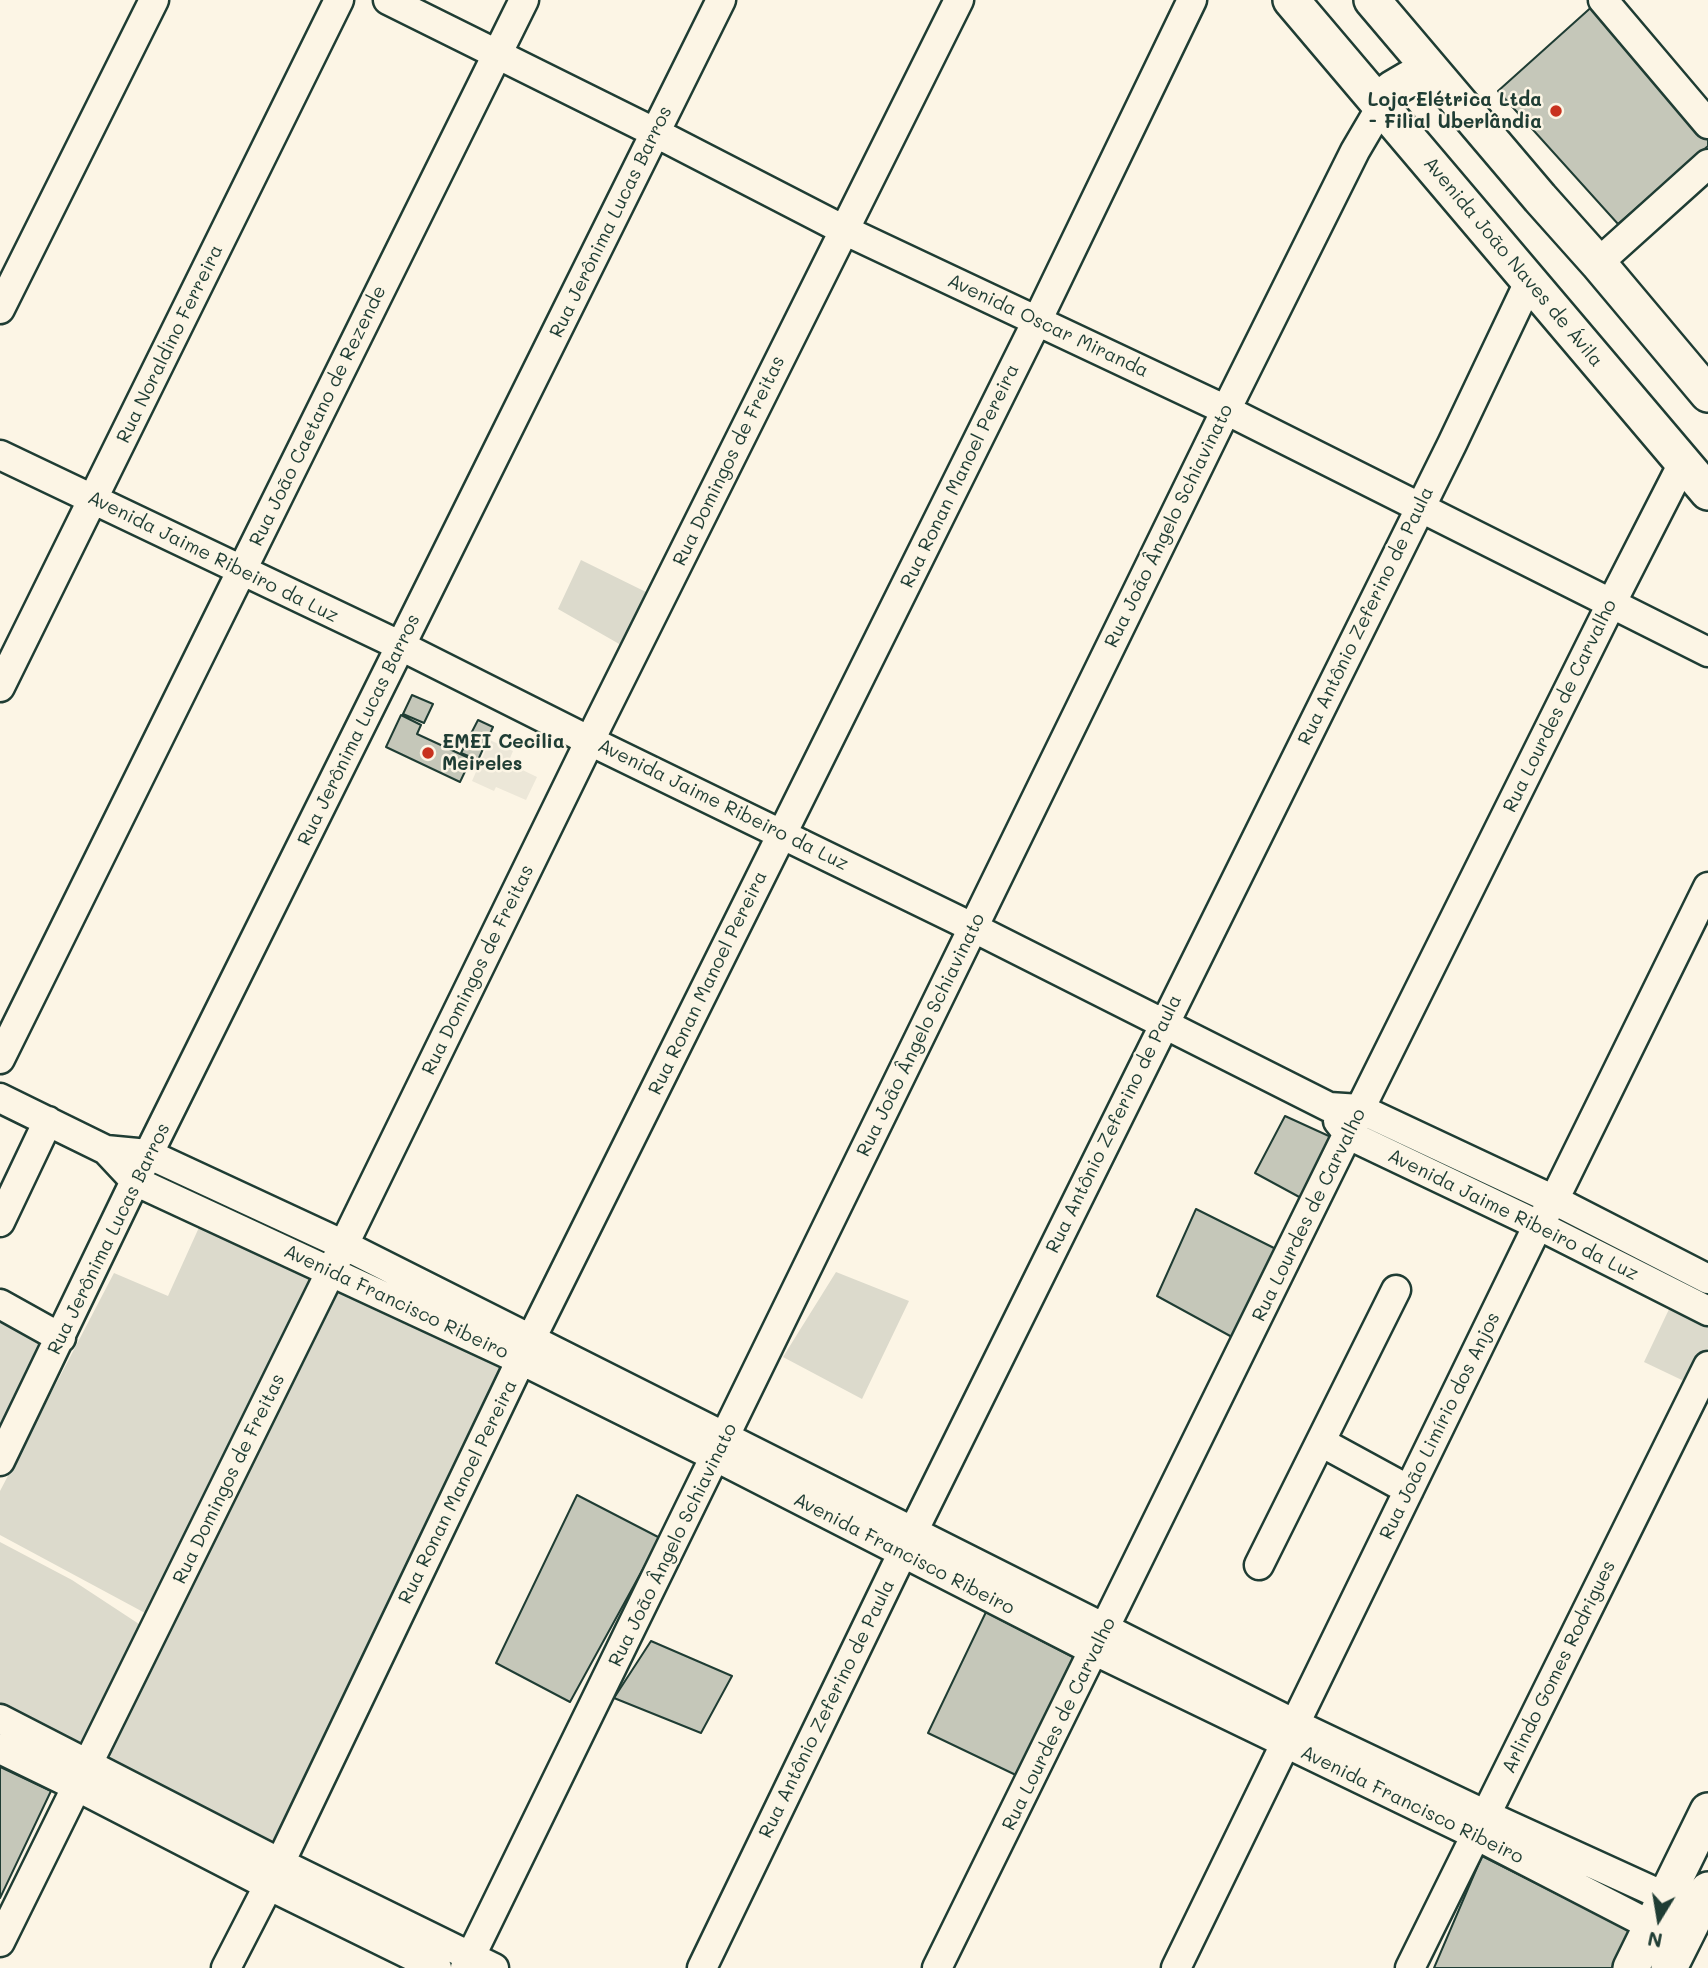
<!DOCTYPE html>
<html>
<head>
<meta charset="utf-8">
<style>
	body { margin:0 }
	#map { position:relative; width:1708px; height:1968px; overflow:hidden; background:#fcf5e5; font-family:Mali,sans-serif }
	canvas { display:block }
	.north { position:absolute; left:1624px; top:1884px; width:70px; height:70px; -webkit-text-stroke:5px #fcf5e5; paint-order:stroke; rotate:191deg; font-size:19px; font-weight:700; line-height:28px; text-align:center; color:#1f3d34 }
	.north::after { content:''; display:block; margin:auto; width:24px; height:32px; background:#1f3d34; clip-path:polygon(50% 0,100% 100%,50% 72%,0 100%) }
</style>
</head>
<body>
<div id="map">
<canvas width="1708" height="1968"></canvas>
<div class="north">N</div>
</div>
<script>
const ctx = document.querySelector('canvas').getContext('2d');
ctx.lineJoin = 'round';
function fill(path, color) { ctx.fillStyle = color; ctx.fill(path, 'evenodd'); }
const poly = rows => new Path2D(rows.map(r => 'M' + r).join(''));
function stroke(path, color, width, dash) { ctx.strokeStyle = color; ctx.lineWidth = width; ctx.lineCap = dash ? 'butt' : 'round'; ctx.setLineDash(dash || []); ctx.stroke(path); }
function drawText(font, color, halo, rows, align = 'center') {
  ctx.font = font + ' Mali,sans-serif'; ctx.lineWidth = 5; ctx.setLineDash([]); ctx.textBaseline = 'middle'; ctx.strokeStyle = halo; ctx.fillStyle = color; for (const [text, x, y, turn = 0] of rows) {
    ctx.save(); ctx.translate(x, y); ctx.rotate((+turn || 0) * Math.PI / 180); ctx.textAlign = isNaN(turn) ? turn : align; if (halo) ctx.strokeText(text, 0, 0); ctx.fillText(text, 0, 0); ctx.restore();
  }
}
fill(poly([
	[490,740,513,751,508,763,537,777,526,800,496,787,494,791,472,781]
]), '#ece7d8');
fill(poly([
	[581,560,648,593,621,645,558,609],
	[201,1223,319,1277,155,1610,145,1613,0,1535,0,1491,114,1273,168,1296],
	[836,1272,909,1301,862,1399,783,1357],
	[338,1287,506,1369,278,1847,105,1760],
	[1671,1305,1708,1321,1708,1348,1686,1382,1644,1362],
	[0,1322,42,1343,0,1427],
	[0,1542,72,1580,142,1626,85,1753,0,1709]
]), '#dcdacc');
const building = poly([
	[1596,3,1708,133,1708,146,1618,224,1498,91,1596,3],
	[412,695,433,704,424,723,403,714,412,695],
	[401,715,421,725,417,734,471,759,460,782,386,747,401,715],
	[478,720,493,727,478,760,461,753,478,720],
	[1285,1116,1331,1137,1314,1205,1255,1173,1285,1116],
	[1196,1209,1278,1250,1232,1337,1157,1296,1196,1209],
	[577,1495,660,1538,570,1702,496,1663,577,1495],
	[986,1612,1077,1659,1020,1777,928,1733,986,1612],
	[651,1641,732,1676,701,1733,614,1698,651,1641],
	[0,1767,51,1791,0,1898,0,1767],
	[1482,1856,1633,1932,1615,1968,1434,1968,1482,1856]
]);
fill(building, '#c5c7b9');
stroke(building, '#1f3d34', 2);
const minor = poly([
	[388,0,656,133,844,230,1226,410,1708,652],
	[1603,0,1708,124],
	[1598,263,1708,164],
	[0,309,154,0],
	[0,455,401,646,590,741,974,928,1329,1107,1360,1109,1554,1200,1708,1279],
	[0,687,339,0],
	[0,1059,524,0],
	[0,1098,106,1150,148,1154,344,1245,1295,1724,1486,1815,1666,1897],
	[1338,1121,1349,1135,1538,1225,1708,1311],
	[106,1150,135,1181,521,1360,716,1457,1095,1651,1476,1835,1652,1926],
	[0,1222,48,1121],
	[0,1304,61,1338],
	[1321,1442,1409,1490],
	[0,1461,135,1181,721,0],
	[1259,1565,1396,1290],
	[0,1719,280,1863,494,1968],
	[0,1749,78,1787,268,1885,437,1968],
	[0,1942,331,1271,599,722,959,0],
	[226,1968,280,1863,530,1341,1037,321,1192,0],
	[465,1968,1226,410,1355,151,1382,105],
	[702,1968,902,1554,1452,444,1529,282],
	[937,1968,1360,1109,1611,604,1683,463],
	[1176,1968,1538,1225,1554,1200,1708,887],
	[1410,1968,1708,1366]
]);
const major = poly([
	[1291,0,1708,492],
	[1372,0,1540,198,1598,263,1708,394],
	[1382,105,1392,89,1409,79,1419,78,1440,81],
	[1631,1968,1708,1811],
	[1669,1968,1708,1890]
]);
stroke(minor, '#1f3d34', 33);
stroke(major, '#1f3d34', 40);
stroke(minor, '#fcf5e5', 28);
stroke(major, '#fcf5e5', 35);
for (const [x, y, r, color] of [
	[1556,111,7,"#c8321e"],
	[428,753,7,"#c8321e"]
]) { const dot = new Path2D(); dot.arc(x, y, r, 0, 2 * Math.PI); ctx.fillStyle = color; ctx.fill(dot); stroke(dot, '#fcf5e5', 2.5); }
drawText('bold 19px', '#1f3d34', '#fcf5e5', [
	["Loja Elétrica Ltda",1542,100],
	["- Filial Uberlândia",1542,122],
	["EMEI Cecilia",442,742,"left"],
	["Meireles",442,764,"left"]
], 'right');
drawText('19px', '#1f3d34', '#fcf5e5', [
	["Rua Jerônima Lucas Barros",611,222,-64],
	["Avenida João Naves de Ávila",1513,262,50],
	["Avenida Oscar Miranda",1048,326,25],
	["Rua Noraldino Ferreira",170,344,-64],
	["Rua João Caetano de Rezende",318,416,-64],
	["Rua Domingos de Freitas",729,461,-64],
	["Rua Ronan Manoel Pereira",960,476,-64],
	["Rua João Ângelo Schiavinato",1169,526,-64],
	["Avenida Jaime Ribeiro da Luz",213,557,26],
	["Rua Antônio Zeferino de Paula",1366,616,-64],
	["Rua Lourdes de Carvalho",1560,706,-64],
	["Rua Jerônima Lucas Barros",359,730,-64],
	["Avenida Jaime Ribeiro da Luz",723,805,26],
	["Rua Domingos de Freitas",478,970,-64],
	["Rua Ronan Manoel Pereira",708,983,-64],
	["Rua João Ângelo Schiavinato",921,1035,-64],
	["Rua Antônio Zeferino de Paula",1114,1124,-64],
	["Rua Lourdes de Carvalho",1309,1215,-64],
	["Avenida Jaime Ribeiro da Luz",1513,1215,26],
	["Rua Jerônima Lucas Barros",109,1239,-64],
	["Avenida Francisco Ribeiro",396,1302,25],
	["Rua João Limírio dos Anjos",1440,1426,-64],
	["Rua Domingos de Freitas",229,1479,-64],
	["Rua Ronan Manoel Pereira",458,1492,-64],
	["Rua João Ângelo Schiavinato",673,1545,-64],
	["Avenida Francisco Ribeiro",904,1554,27],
	["Arlindo Gomes Rodrigues",1559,1667,-64],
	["Rua Antônio Zeferino de Paula",827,1709,-64],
	["Rua Lourdes de Carvalho",1059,1724,-64],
	["Avenida Francisco Ribeiro",1412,1805,26]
]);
</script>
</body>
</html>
